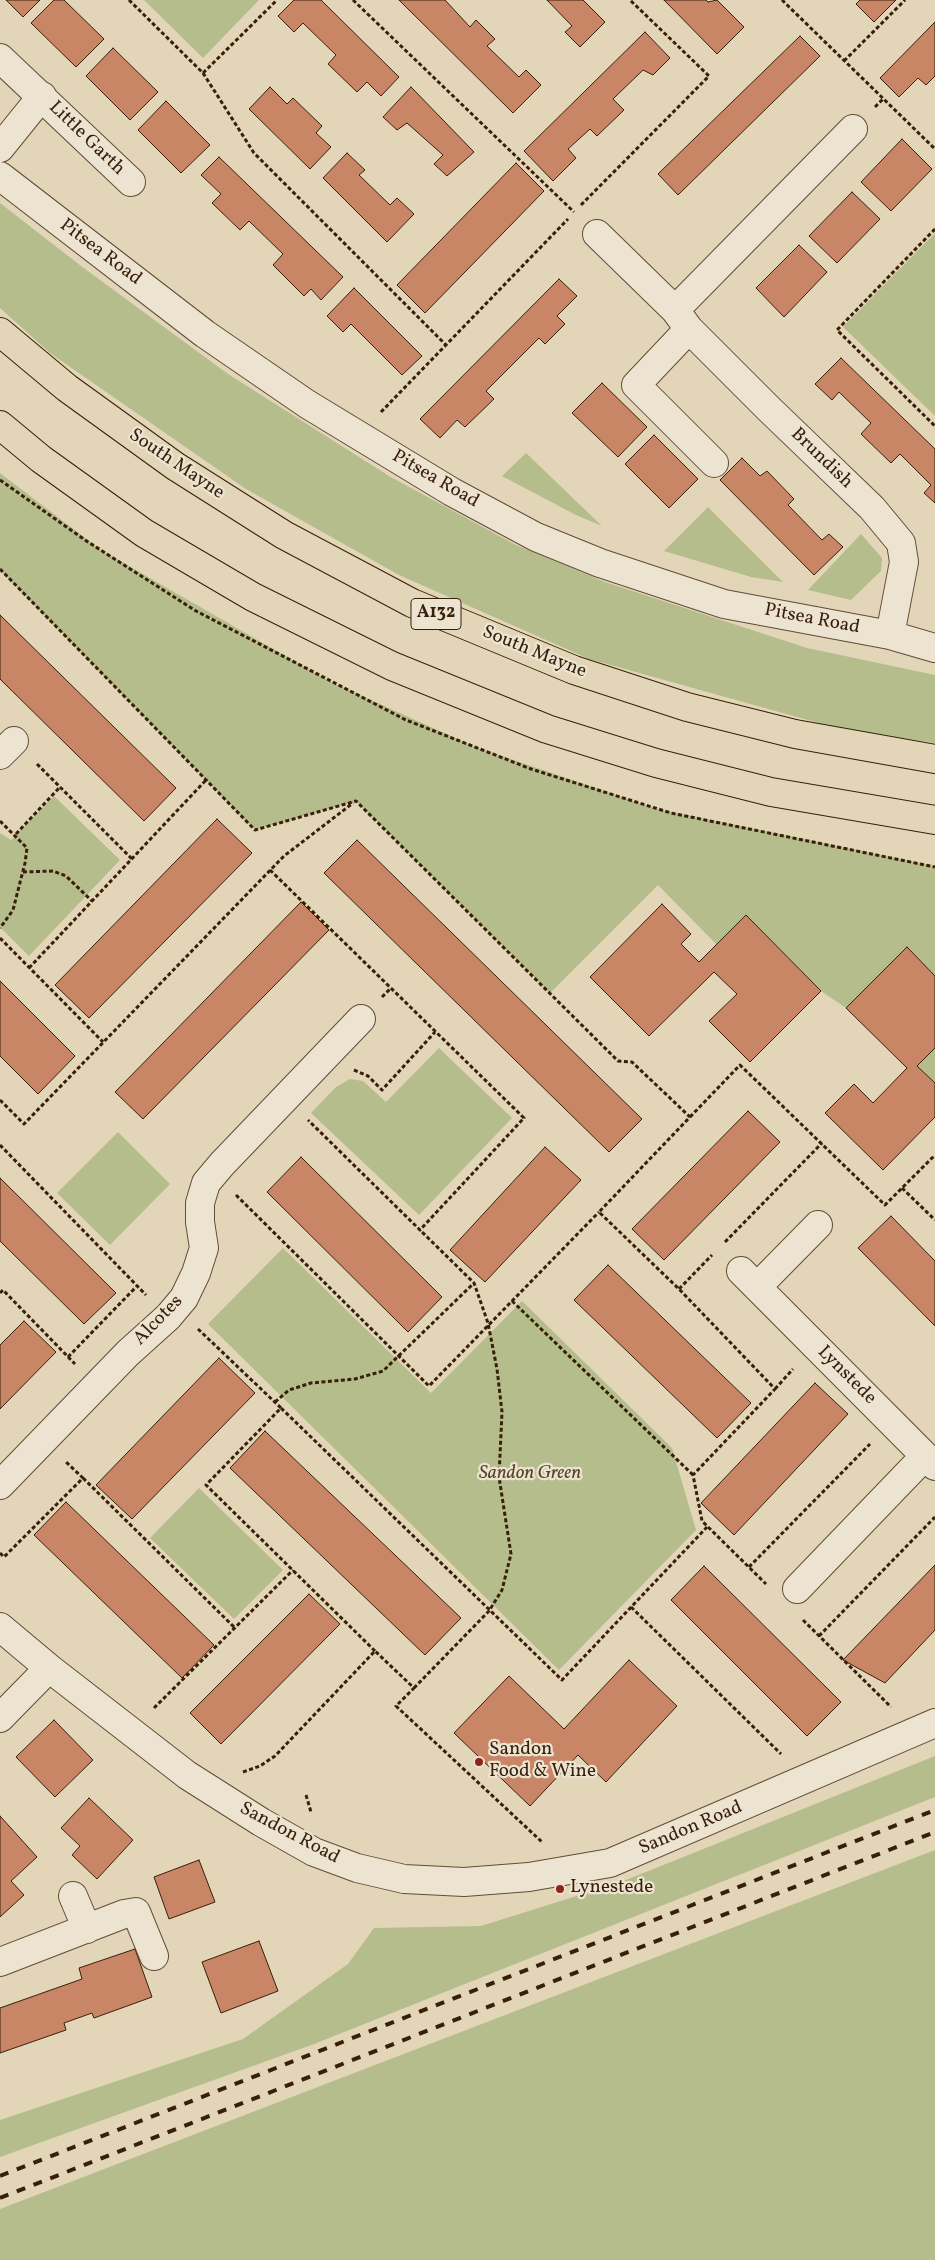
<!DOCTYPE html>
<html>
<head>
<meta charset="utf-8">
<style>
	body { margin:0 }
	canvas { display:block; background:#e2d5b8 }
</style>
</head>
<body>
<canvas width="935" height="2260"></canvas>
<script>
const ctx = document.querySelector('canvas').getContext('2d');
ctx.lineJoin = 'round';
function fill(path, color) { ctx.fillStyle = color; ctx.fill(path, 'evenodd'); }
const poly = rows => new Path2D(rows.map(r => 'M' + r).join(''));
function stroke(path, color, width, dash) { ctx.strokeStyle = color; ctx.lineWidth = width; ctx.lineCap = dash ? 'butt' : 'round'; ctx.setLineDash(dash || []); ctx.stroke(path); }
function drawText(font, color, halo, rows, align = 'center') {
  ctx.font = font + ' Vollkorn,serif'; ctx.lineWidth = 4.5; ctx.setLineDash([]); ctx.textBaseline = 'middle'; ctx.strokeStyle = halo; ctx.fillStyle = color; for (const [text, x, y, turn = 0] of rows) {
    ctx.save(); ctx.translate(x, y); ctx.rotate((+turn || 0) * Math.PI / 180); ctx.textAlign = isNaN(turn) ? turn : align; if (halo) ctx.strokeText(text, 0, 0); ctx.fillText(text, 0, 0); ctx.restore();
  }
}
fill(poly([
	[144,0,259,0,203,58],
	[0,203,81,266,228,374,389,476,516,545,605,582,807,648,935,675,935,743,840,729,589,659,399,575,246,489,50,353,0,308],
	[935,233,935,416,843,327],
	[526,453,602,526,576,515,502,476],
	[0,473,101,550,329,681,473,746,657,809,935,866,935,976,907,948,846,1008,821,991,746,915,717,945,658,885,550,993,356,801,255,830,0,570],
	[708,507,783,582,751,577,664,551],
	[861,534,882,558,881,571,851,600,808,590],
	[54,796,120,860,29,956,0,927,0,833,11,840],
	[439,1048,512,1118,419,1215,311,1113,336,1087,350,1079,363,1081,386,1102],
	[935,1048,935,1083,917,1066],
	[118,1132,170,1184,110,1245,57,1193],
	[283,1248,431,1393,522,1301,672,1448,696,1530,559,1670,208,1324],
	[199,1488,283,1570,234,1619,150,1538],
	[935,1756,935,1797,314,2044,0,2157,0,2120,243,2039,348,1964,374,1928,481,1926,621,1882],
	[935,1850,935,2260,0,2260,0,2209]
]), '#b5bd8d');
const building = poly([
	[6,0,40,0,23,17,6,0],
	[54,0,64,0,104,39,76,67,31,23,54,0],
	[294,0,321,0,399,77,381,96,367,82,357,92,328,64,336,55,303,23,294,32,278,16,294,0],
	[399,0,445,0,470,27,476,20,495,39,487,46,519,77,526,70,541,85,513,113,399,0],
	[547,0,583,0,605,22,580,47,565,32,572,26,547,0],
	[664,0,706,0,708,2,717,0,744,27,717,54,664,0],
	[860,0,896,0,874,22,856,4,860,0],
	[935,22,935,76,926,85,918,78,899,97,880,78,935,22],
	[645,32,670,58,653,75,643,70,613,99,624,110,597,136,590,129,568,149,576,158,553,181,524,151,645,32],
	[800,36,820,56,678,195,658,174,800,36],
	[113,48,158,92,130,120,86,76,113,48],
	[270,87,287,104,293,98,322,126,316,133,331,147,310,169,249,109,270,87],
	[411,87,474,152,447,176,434,164,443,155,407,123,397,130,383,117,411,87],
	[166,101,210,145,181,173,138,130,166,101],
	[902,139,932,169,891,211,861,182,902,139],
	[347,153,365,170,359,175,390,205,397,198,414,214,387,242,323,178,347,153],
	[219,157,343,277,321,300,311,289,304,296,273,265,283,254,249,221,240,230,212,203,221,194,201,175,219,157],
	[516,163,544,191,425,313,397,285,516,163],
	[852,192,880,219,837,263,809,236,852,192],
	[799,245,827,272,784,317,756,288,799,245],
	[559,279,577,296,557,316,565,324,545,344,539,338,486,391,494,399,465,427,457,420,440,438,420,419,559,279],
	[354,288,422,356,402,375,351,324,343,332,327,316,354,288],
	[841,358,935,449,935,503,924,493,931,485,900,454,891,463,861,434,871,423,839,392,832,400,815,384,841,358],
	[602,383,647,427,618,457,572,413,602,383],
	[654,435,698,479,669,508,625,464,654,435],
	[742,458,760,476,767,471,794,499,788,505,822,540,829,534,843,547,814,575,720,480,742,458],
	[0,615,176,788,144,821,0,679,0,615],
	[217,819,252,853,89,1018,55,985,217,819],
	[357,840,642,1119,609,1152,324,873,357,840],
	[301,902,329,930,143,1119,115,1092,301,902],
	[662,904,691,934,681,944,699,962,746,915,821,991,750,1062,709,1021,737,994,714,972,649,1036,590,977,662,904],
	[907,947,935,976,935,1048,917,1066,935,1083,935,1117,883,1170,825,1113,854,1084,873,1103,907,1068,846,1008,907,947],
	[0,981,75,1056,38,1094,0,1056,0,981],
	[748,1111,780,1142,664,1260,632,1229,748,1111],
	[545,1147,581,1180,485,1282,450,1250,545,1147],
	[301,1157,442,1297,408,1332,267,1192,301,1157],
	[0,1178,116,1293,84,1324,0,1241,0,1178],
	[891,1216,935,1261,935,1326,858,1248,891,1216],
	[608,1265,751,1403,717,1438,574,1300,608,1265],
	[24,1321,56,1352,0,1409,0,1345,24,1321],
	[219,1358,255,1393,132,1519,96,1485,219,1358],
	[815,1383,848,1414,734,1535,701,1503,815,1383],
	[265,1431,461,1618,425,1655,230,1468,265,1431],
	[66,1502,214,1645,182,1678,34,1535,66,1502],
	[935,1565,935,1630,885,1683,843,1660,935,1565],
	[704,1566,841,1702,807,1736,671,1600,704,1566],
	[309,1594,340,1624,221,1744,190,1713,309,1594],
	[629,1660,677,1706,606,1782,578,1755,530,1806,454,1733,509,1676,564,1729,629,1660],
	[54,1720,93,1760,55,1797,16,1757,54,1720],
	[89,1798,133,1840,97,1879,72,1855,80,1846,61,1828,89,1798],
	[0,1816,37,1857,11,1881,24,1895,0,1917,0,1816],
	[199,1860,215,1902,169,1919,154,1877,199,1860],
	[259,1941,278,1991,221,2013,202,1962,259,1941],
	[135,1949,152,1997,94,2018,92,2013,64,2023,66,2030,0,2053,0,2008,82,1979,79,1968,135,1949]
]);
fill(building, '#c98666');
stroke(building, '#381f0a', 1);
const minor = poly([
	[0,58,131,182],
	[0,148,42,96],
	[0,176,205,334,307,404,452,492,536,537,600,563,724,604,890,635,935,648],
	[597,234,675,310,689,329,769,409,872,508,901,543,904,562,890,635],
	[675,310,853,129],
	[689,329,636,385,714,463],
	[0,755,14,741],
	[741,1271,935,1466],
	[757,1287,818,1225],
	[0,1485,128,1353,168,1317,184,1298,196,1273,204,1248,200,1222,200,1203,206,1183,222,1164,361,1019],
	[797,1589,925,1456],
	[0,1627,49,1668,187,1775,261,1822,314,1852,357,1868,404,1879,464,1882,529,1877,610,1863,935,1723],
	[0,1718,49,1668],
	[73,1896,87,1929],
	[0,1962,124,1914,136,1912,154,1956]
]);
const major = poly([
	[0,332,67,388,175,466,284,535,412,603,574,670,687,707,795,734,935,759],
	[0,425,41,459,144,533,253,597,392,666,547,729,656,763,771,792,935,820]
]);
stroke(minor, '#624c36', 30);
stroke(major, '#381f0a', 30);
stroke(poly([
	[129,0,203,73,277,0],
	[353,0,574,212],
	[782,0,935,149],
	[844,61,905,0],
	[203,73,254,153,445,344],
	[875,107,883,99],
	[581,205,709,76,630,0],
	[935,229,837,330,935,426],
	[381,412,568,219],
	[0,480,85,540,196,611,406,720,531,769,671,813,935,867],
	[0,569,255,830,356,801,618,1061,632,1062,690,1117,599,1212,679,1289,775,1389,693,1475,702,1521,766,1584],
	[37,764,132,859],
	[0,821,27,848,25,863,13,910,0,928],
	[16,834,60,787],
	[270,870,524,1118,420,1230,308,1120],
	[23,872,53,871,66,876,92,901],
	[0,938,103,1042],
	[29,968,206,780],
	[382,997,390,989],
	[354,1070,368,1076,382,1090,435,1032],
	[0,1100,24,1124,284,856,353,803],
	[690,1117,740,1065,885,1205,935,1155],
	[0,1145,146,1295],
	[902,1188,935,1220],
	[236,1195,429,1386,599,1212],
	[725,1242,822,1143],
	[679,1289,712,1255],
	[0,1293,3,1290,75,1364],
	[512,1301,693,1475],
	[198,1329,281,1408],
	[68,1357,137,1286],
	[775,1389,793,1369],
	[275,1402,289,1390,311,1383,355,1379,383,1371,474,1283],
	[83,1478,235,1628],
	[0,1553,4,1557,83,1478,65,1461],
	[749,1567,870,1444],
	[631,1607,781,1754],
	[803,1620,891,1707],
	[819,1636,935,1517],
	[375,1651,206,1485,281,1408,562,1680,707,1527],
	[414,1688,489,1611,502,1590,511,1554,499,1477,502,1412,497,1369,488,1323,474,1283,420,1230],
	[154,1708,293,1570],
	[243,1772,260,1766,275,1756,375,1651,414,1688,396,1706,542,1842],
	[306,1795,311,1812]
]), '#381f0a', 3, [4, 2.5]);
stroke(minor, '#ece4d1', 28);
stroke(major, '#e2d5b8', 28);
stroke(poly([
	[0,2176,935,1810],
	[0,2198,935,1832]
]), '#381f0a', 4, [9, 9]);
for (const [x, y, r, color] of [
	[479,1762,5,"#8f2418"],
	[560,1889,5,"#8f2418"]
]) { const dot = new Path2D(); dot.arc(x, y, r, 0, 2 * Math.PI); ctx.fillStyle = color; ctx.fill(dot); stroke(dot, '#ece4d1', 2); }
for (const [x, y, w] of [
	[436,614,50]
]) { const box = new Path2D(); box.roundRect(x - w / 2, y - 15.5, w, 31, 4); ctx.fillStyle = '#ece4d1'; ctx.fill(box); stroke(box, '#381f0a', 1); }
drawText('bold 18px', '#381f0a', null, [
	["A132",436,614]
]);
drawText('19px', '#381f0a', '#ece4d1', [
	["Little Garth",86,139,44],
	["Pitsea Road",100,253,37],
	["Brundish",821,459,44],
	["South Mayne",176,465,34],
	["Pitsea Road",435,480,30],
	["Pitsea Road",812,620,11],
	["South Mayne",534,653,22],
	["Alcotes",159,1321,-46],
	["Lynstede",846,1376,45],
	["Sandon Road",691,1829,-23],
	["Sandon Road",289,1834,28]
]);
drawText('italic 19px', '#57462b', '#ece4d1', [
	["Sandon Green",530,1475]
]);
drawText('19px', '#381f0a', '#ece4d1', [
	["Sandon",489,1751],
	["Food & Wine",489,1773],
	["Lynestede",570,1889]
], 'left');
</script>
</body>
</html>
